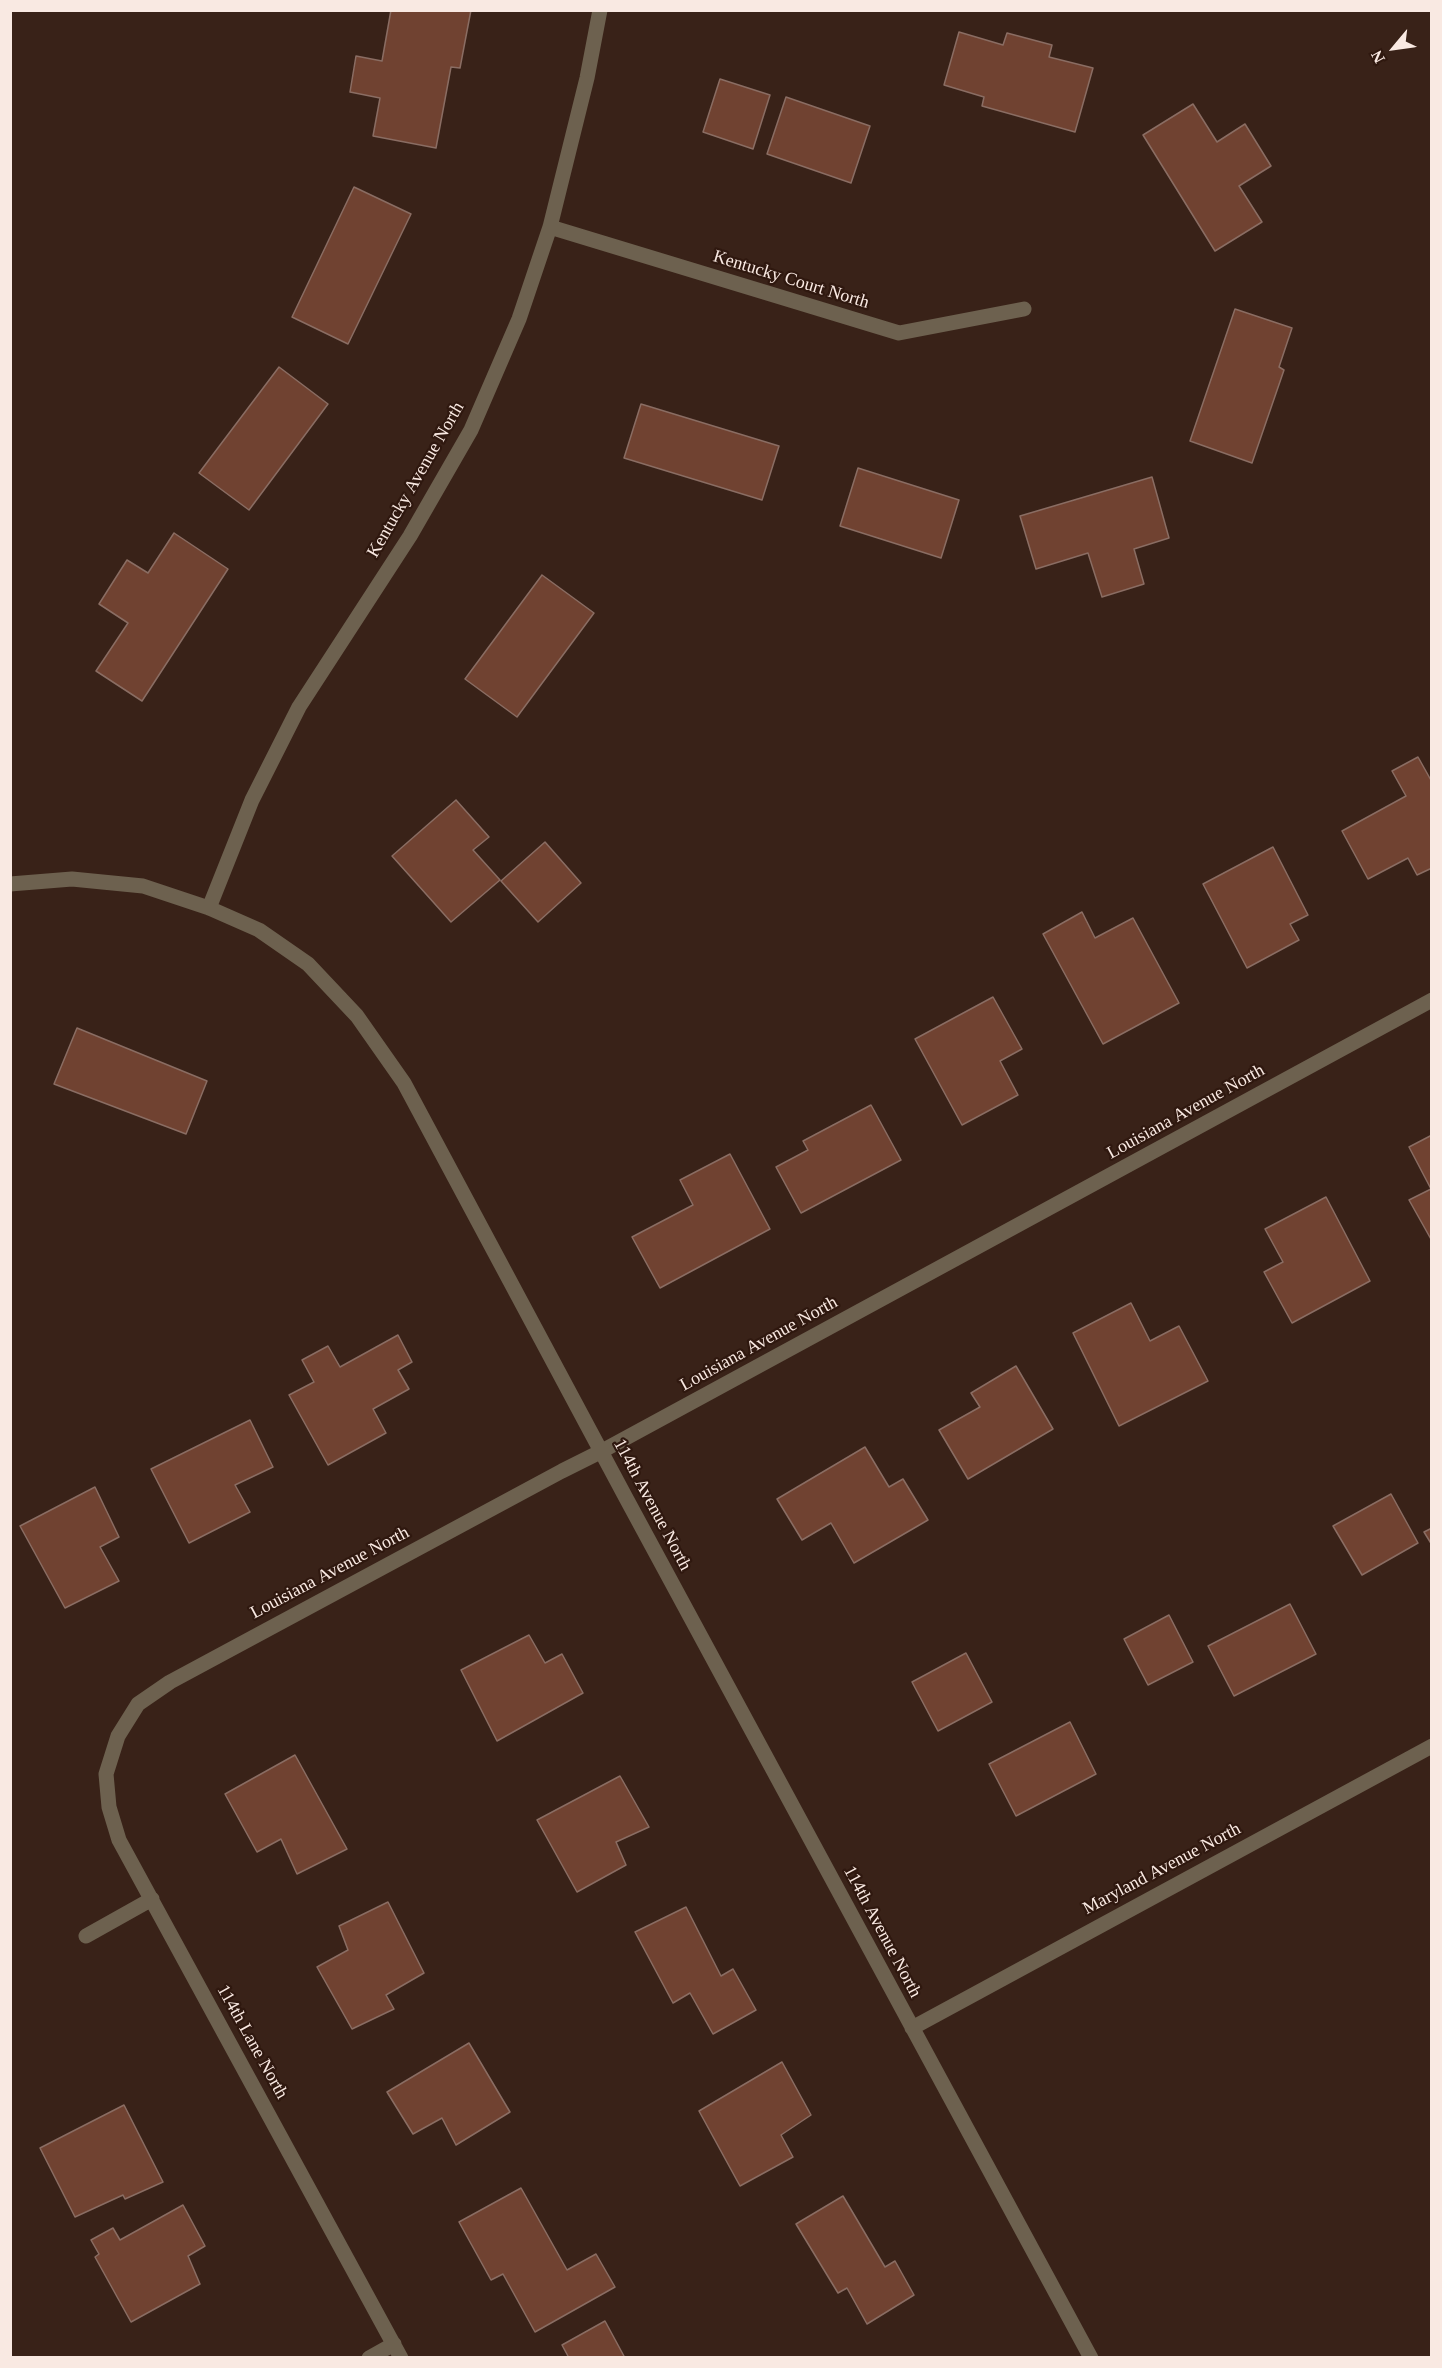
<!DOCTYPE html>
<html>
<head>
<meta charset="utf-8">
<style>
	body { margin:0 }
	#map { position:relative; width:1442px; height:2368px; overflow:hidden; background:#392218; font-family:Georgia,serif }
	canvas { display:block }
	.frame { position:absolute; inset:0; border:12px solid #f9e9e2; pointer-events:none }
	.north { position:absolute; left:1364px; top:18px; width:60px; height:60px; -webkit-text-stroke:4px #2f180f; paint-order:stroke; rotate:241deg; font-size:16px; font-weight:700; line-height:24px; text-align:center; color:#f9e9e2 }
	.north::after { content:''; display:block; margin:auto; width:21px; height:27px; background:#f9e9e2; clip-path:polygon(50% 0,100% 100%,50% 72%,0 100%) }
</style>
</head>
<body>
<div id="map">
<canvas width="1442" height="2368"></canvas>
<div class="frame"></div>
<div class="north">N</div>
</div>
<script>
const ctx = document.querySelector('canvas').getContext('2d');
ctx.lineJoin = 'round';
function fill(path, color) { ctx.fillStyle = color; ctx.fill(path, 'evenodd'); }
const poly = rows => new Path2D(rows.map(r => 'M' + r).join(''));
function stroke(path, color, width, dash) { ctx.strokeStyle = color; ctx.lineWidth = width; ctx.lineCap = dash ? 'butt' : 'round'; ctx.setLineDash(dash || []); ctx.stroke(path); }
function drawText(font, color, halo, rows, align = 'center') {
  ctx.font = font + ' Georgia,serif'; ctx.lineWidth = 4.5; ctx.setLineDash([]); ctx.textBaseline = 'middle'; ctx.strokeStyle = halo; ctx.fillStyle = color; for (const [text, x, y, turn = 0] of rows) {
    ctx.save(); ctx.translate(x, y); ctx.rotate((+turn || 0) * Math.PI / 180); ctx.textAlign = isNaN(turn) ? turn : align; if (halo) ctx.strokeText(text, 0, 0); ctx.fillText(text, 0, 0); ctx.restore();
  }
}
const building = poly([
	[391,10,471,10,460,68,451,67,436,148,373,136,380,98,350,92,356,56,382,61,391,10],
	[959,32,1003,45,1007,33,1052,45,1049,57,1093,68,1075,132,982,106,984,97,944,85,959,32],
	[720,79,770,95,753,149,703,132,720,79],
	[786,97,870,126,851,183,767,154,786,97],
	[1193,104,1217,142,1245,124,1271,166,1239,186,1262,222,1215,251,1143,135,1193,104],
	[354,187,411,214,348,344,292,317,354,187],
	[1235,309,1292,328,1279,367,1284,370,1252,463,1190,441,1235,309],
	[279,367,328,404,249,510,199,473,279,367],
	[641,404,779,446,762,500,624,458,641,404],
	[858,468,959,500,941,558,840,526,858,468],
	[1152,477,1169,538,1134,549,1144,584,1102,597,1088,553,1036,569,1020,516,1152,477],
	[174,533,228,569,142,701,96,671,128,623,99,604,127,560,148,573,174,533],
	[542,575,594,613,517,717,465,679,542,575],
	[1418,757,1432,782,1432,868,1417,875,1408,858,1368,879,1342,831,1406,796,1392,771,1418,757],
	[456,800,489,837,473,850,500,880,451,922,392,856,456,800],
	[545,842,581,883,538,922,501,881,545,842],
	[1273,847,1308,915,1290,924,1299,940,1247,968,1203,884,1273,847],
	[1082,912,1095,938,1133,918,1179,1003,1103,1044,1043,934,1082,912],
	[993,997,1022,1049,1000,1061,1018,1095,962,1125,915,1039,993,997],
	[77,1028,207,1081,186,1134,54,1084,77,1028],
	[871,1105,901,1160,801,1213,776,1167,808,1150,803,1141,871,1105],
	[1432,1135,1432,1241,1409,1200,1431,1189,1409,1147,1432,1135],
	[730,1154,770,1229,660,1288,632,1237,693,1205,680,1180,730,1154],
	[1326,1197,1370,1281,1292,1323,1264,1272,1283,1262,1265,1229,1326,1197],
	[1131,1303,1150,1341,1179,1326,1208,1381,1119,1426,1073,1333,1131,1303],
	[398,1335,412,1362,398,1370,409,1389,373,1409,386,1433,328,1465,289,1395,314,1382,302,1360,328,1346,340,1367,398,1335],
	[1016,1366,1053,1429,968,1479,939,1430,980,1407,971,1393,1016,1366],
	[250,1420,273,1467,235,1485,250,1512,189,1543,151,1469,250,1420],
	[865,1447,889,1487,903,1479,928,1520,854,1563,831,1523,802,1540,777,1499,865,1447],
	[95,1487,119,1537,100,1547,119,1581,65,1608,20,1526,95,1487],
	[1391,1494,1418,1543,1362,1575,1333,1526,1391,1494],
	[1432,1528,1432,1545,1424,1532,1432,1528],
	[1290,1604,1316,1654,1234,1696,1208,1646,1290,1604],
	[1169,1615,1193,1662,1148,1685,1124,1639,1169,1615],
	[529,1635,545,1663,562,1654,583,1693,497,1741,461,1670,529,1635],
	[966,1653,992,1702,938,1731,912,1682,966,1653],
	[1070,1722,1096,1774,1016,1816,989,1764,1070,1722],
	[295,1755,347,1849,297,1874,281,1839,257,1852,225,1794,295,1755],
	[620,1776,649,1827,616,1842,626,1865,577,1892,537,1820,620,1776],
	[388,1902,424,1973,386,1995,394,2009,352,2029,317,1967,348,1950,339,1926,388,1902],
	[686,1907,721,1976,733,1969,756,2010,713,2034,690,1993,673,2003,635,1932,686,1907],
	[469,2043,510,2112,456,2145,442,2118,413,2134,387,2092,469,2043],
	[782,2062,811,2115,781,2135,793,2157,740,2186,699,2111,782,2062],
	[124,2105,163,2182,125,2199,123,2195,75,2217,40,2148,124,2105],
	[521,2188,567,2270,596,2254,615,2287,535,2332,503,2274,491,2280,459,2222,521,2188],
	[843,2196,885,2267,895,2261,914,2295,867,2324,847,2288,838,2293,796,2224,843,2196],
	[183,2205,205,2246,188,2256,200,2284,131,2322,95,2257,99,2254,91,2240,113,2228,120,2240,183,2205],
	[605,2321,625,2358,569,2358,562,2345,605,2321]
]);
fill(building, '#704231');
stroke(building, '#8a6d63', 1.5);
stroke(poly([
	[550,227,899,333,1024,309],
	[10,884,72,879,143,886,209,908,259,930,308,964,357,1016,404,1083,626,1498,1091,2358],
	[209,908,252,800,299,707,410,536,471,430,519,319,550,227,587,78,600,10],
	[86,1936,152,1899],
	[912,2028,1432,1746],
	[369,2358,394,2344],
	[401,2358,119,1840,109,1807,106,1774,118,1736,138,1704,170,1682,562,1471,602,1451,1432,1000]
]), '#6d614f', 15);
drawText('18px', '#f9e9e2', '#2f180f', [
	["Kentucky Court North",791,280,17],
	["Kentucky Avenue North",416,480,-60],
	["Louisiana Avenue North",1186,1112,-29],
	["Louisiana Avenue North",759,1344,-29],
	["114th Avenue North",652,1505,62],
	["Louisiana Avenue North",330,1573,-28],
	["Maryland Avenue North",1162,1869,-28],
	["114th Avenue North",882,1932,62],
	["114th Lane North",252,2042,61]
]);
</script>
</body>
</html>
